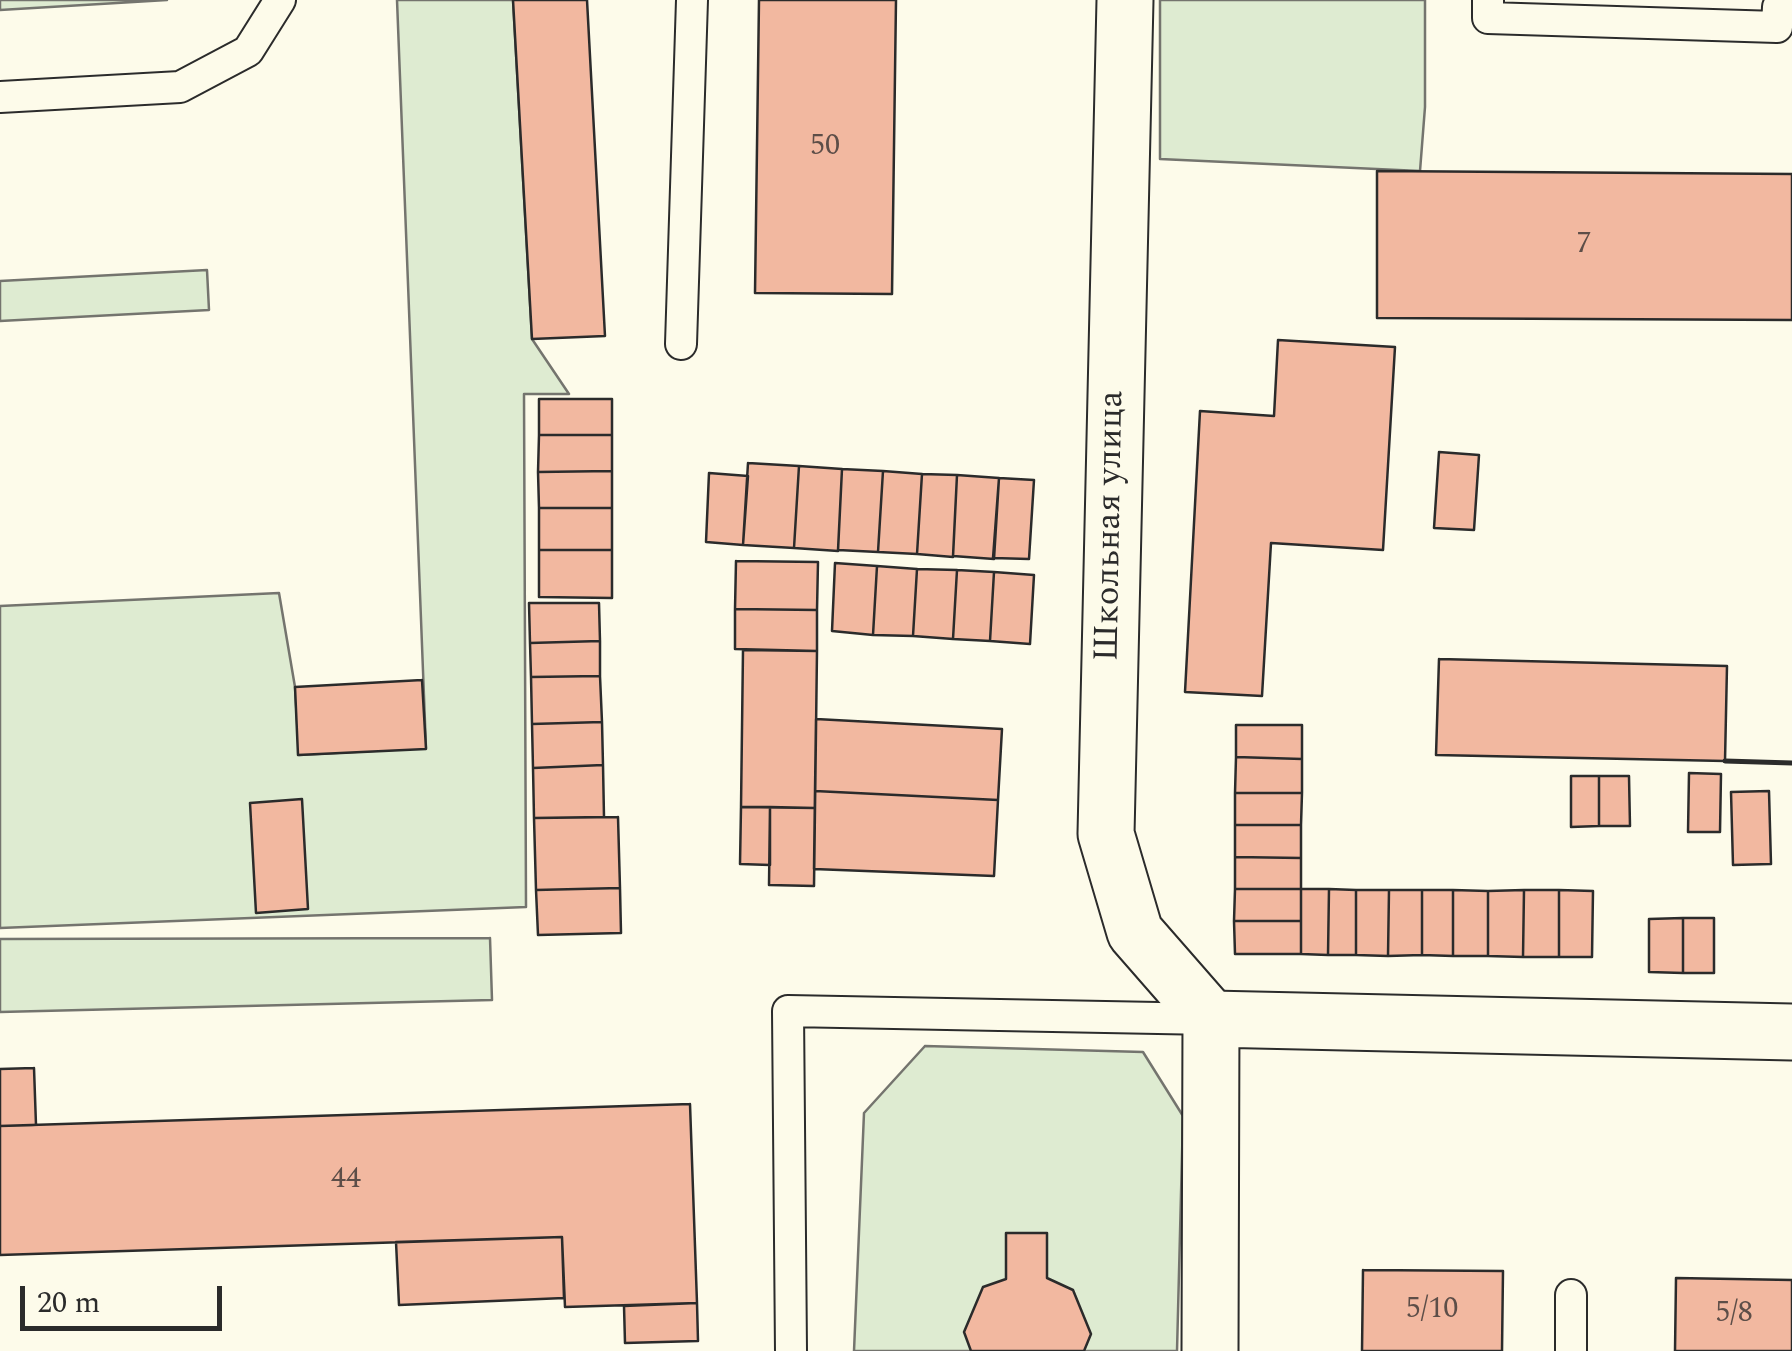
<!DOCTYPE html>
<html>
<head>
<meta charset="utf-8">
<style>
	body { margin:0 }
	#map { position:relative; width:1792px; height:1351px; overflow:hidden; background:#fdfbea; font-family:Spectral,serif }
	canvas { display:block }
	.scale { position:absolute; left:20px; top:1286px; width:202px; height:45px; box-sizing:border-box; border:5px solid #2b2b2b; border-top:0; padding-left:12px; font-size:30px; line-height:35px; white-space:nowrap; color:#2b2b2b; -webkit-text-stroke:8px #fdfbea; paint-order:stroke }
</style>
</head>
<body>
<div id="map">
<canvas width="1792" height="1351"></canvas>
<div class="scale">20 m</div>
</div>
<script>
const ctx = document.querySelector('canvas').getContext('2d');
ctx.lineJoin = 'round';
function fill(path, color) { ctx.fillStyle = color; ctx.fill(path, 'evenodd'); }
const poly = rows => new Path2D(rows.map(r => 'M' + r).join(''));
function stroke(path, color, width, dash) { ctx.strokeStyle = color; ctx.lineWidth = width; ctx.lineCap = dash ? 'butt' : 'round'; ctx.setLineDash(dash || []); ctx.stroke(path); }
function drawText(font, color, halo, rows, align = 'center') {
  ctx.font = font + ' Spectral,serif'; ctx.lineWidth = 8; ctx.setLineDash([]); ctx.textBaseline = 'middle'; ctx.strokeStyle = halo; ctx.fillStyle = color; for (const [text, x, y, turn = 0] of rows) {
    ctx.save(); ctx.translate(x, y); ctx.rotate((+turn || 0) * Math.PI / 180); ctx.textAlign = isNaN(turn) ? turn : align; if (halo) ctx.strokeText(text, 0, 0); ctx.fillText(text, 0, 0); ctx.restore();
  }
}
const green = poly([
	[0,0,167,0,0,10,0,0],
	[397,0,513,0,532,339,569,394,524,394,526,907,0,928,0,606,279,593,295,687,299,755,426,748,397,0],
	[1160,0,1425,0,1425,107,1420,171,1160,159,1160,0],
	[207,270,209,310,0,321,0,281,207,270],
	[490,938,492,1000,0,1012,0,939,490,938],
	[925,1046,1143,1052,1183,1116,1177,1351,854,1351,864,1113,925,1046]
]);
fill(green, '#deebd1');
stroke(green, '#74746e', 2.5);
const building = poly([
	[513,0,587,0,605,336,532,339,513,0],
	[759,0,896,0,892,294,755,293,759,0],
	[1377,171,1792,174,1792,320,1377,318,1377,171],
	[1278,340,1395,347,1383,550,1271,543,1262,696,1185,692,1200,411,1274,416,1278,340],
	[539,399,612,399,612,435,539,435,539,399],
	[539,435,612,435,612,471,538,472,539,435],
	[1439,452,1479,455,1474,530,1434,528,1439,452],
	[748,463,799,466,794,548,743,545,748,463],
	[799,466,842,469,838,551,794,548,799,466],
	[842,469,883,471,878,552,838,550,842,469],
	[612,471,612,508,539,508,538,472,612,471],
	[883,471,922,474,917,554,878,552,883,471],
	[709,473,748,476,743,545,706,542,709,473],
	[922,474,957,475,953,557,917,554,922,474],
	[957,475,999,478,994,559,953,556,957,475],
	[999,478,1034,480,1029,559,993,558,999,478],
	[539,508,612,508,612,550,539,550,539,508],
	[539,550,612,550,612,598,539,597,539,550],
	[736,561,818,562,817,610,735,609,736,561],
	[835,563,877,566,873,635,832,631,835,563],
	[877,566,917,569,913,636,873,635,877,566],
	[917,569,957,570,953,639,913,636,917,569],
	[957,570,994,572,990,641,953,639,957,570],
	[994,572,1034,575,1030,644,990,641,994,572],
	[529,603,599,603,600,641,530,643,529,603],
	[735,609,817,610,817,651,735,649,735,609],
	[600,641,600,676,531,677,530,643,600,641],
	[743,650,817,651,815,808,741,807,743,650],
	[1439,659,1727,666,1725,761,1436,755,1439,659],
	[600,676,602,722,532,724,531,677,600,676],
	[422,680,426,749,298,755,295,687,422,680],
	[816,719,1002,729,998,800,815,791,816,719],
	[602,722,603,765,533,768,532,724,602,722],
	[1236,725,1302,725,1302,759,1236,757,1236,725],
	[1236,757,1302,759,1302,793,1235,793,1236,757],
	[603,765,604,817,534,818,533,768,603,765],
	[1689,773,1721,774,1720,832,1688,832,1689,773],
	[1571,776,1599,776,1599,826,1571,827,1571,776],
	[1599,776,1629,776,1630,826,1599,826,1599,776],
	[815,791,998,800,994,876,814,869,815,791],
	[1769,791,1771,864,1733,865,1731,792,1769,791],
	[1235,793,1302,793,1301,825,1235,825,1235,793],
	[302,799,308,909,256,913,250,803,302,799],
	[741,807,770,807,770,865,740,864,741,807],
	[770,807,815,808,814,886,769,885,770,807],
	[618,817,620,888,536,890,534,818,618,817],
	[1235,825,1301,825,1301,858,1235,857,1235,825],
	[1235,857,1301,858,1301,889,1235,889,1235,857],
	[620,888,621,933,538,935,536,890,620,888],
	[1235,889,1301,889,1301,921,1234,921,1235,889],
	[1301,889,1329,889,1328,955,1301,954,1301,889],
	[1329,889,1356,890,1356,955,1328,955,1329,889],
	[1356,890,1389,890,1388,956,1356,955,1356,890],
	[1389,890,1422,890,1422,955,1388,956,1389,890],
	[1422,890,1453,890,1453,956,1422,955,1422,890],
	[1453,890,1488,891,1488,956,1453,956,1453,890],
	[1524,890,1559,890,1559,957,1523,957,1524,890],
	[1524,890,1523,957,1488,956,1488,891,1524,890],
	[1559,890,1593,891,1592,957,1559,957,1559,890],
	[1683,918,1714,918,1714,973,1683,973,1683,918],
	[1683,918,1683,973,1649,972,1649,919,1683,918],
	[1234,921,1301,921,1301,954,1235,954,1234,921],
	[34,1068,36,1125,0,1126,0,1069,34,1068],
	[690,1104,697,1303,565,1307,562,1237,0,1255,0,1126,690,1104],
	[1006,1233,1047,1233,1047,1278,1073,1290,1091,1334,1084,1351,971,1351,964,1332,983,1287,1006,1279,1006,1233],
	[562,1237,564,1298,399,1305,396,1242,562,1237],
	[1363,1270,1503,1271,1502,1351,1362,1351,1363,1270],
	[1676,1278,1792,1280,1792,1351,1675,1351,1676,1278],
	[697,1303,698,1341,625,1343,624,1306,697,1303]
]);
fill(building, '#f2b8a0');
stroke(building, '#2b2b2b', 2.5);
const service = poly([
	[1488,0,1488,18,1777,27,1778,7,1792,8],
	[0,97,180,87,248,51,280,0],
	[681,344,692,0],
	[791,1351,788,1011,1211,1019],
	[1571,1351,1571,1295]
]);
const minor = poly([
	[1210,1351,1211,1019,1792,1032]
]);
const tertiary = poly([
	[1125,0,1106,834,1135,932,1211,1019]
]);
stroke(service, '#2b2b2b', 34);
stroke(minor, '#2b2b2b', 59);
stroke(tertiary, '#2b2b2b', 59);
stroke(service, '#fdfbea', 30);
stroke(minor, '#fdfbea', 55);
stroke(tertiary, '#fdfbea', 55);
stroke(poly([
	[1725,761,1792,763]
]), '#2b2b2b', 5);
drawText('30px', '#5d4e48', null, [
	["50",825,148],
	["7",1584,246],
	["44",346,1181],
	["5/10",1432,1311],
	["5/8",1734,1315]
]);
drawText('35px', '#2b2b2b', '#fdfbea', [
	["Школьная улица",1112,526,-89]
]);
</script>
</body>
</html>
